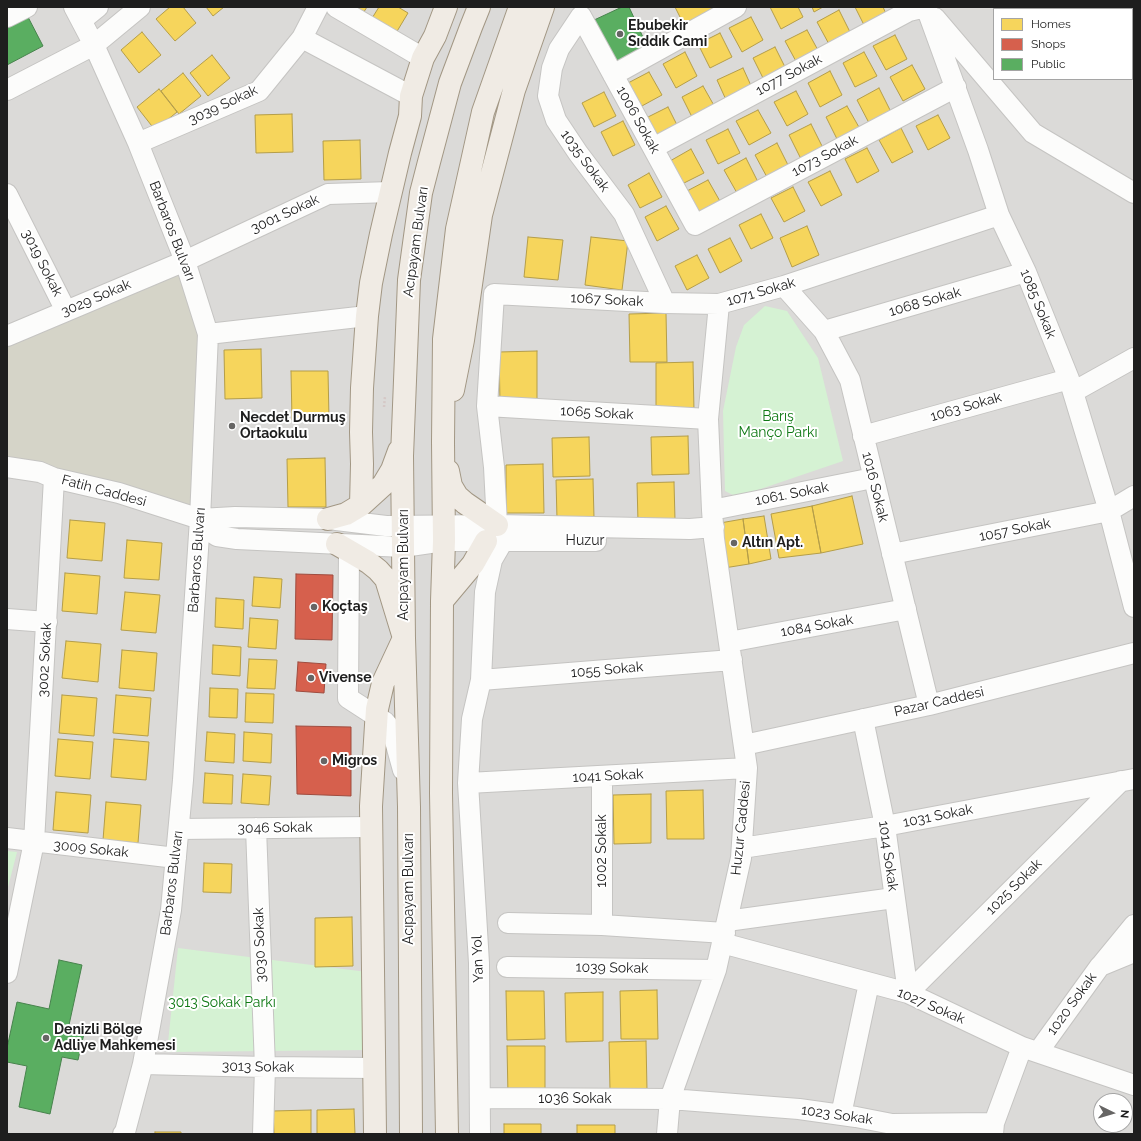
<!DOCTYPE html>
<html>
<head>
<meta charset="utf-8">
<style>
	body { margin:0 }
	#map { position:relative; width:1141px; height:1141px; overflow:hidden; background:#eceae6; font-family:Raleway,sans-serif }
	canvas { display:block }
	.frame { position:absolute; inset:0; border:8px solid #1e1e1e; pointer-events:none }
	.legend { position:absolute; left:993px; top:8px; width:140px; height:72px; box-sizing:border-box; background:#fff; border:1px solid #a5a5a5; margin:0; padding:5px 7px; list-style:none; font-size:12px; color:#1e1e1e }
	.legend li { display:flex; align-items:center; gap:8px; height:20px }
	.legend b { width:20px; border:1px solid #a5a5a5 }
	.north { position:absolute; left:1093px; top:1093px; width:40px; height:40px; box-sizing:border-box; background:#fff; border:1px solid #a5a5a5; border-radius:50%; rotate:95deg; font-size:11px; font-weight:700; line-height:16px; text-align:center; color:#1e1e1e }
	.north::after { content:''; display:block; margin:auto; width:14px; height:18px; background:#666564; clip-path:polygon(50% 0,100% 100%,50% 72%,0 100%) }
</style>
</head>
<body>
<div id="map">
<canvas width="1141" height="1141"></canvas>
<div class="frame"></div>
<ul class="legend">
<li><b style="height:11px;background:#f6d55c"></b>Homes</li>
<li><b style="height:11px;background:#d6604d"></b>Shops</li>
<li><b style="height:11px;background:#5aae61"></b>Public</li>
</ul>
<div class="north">N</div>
</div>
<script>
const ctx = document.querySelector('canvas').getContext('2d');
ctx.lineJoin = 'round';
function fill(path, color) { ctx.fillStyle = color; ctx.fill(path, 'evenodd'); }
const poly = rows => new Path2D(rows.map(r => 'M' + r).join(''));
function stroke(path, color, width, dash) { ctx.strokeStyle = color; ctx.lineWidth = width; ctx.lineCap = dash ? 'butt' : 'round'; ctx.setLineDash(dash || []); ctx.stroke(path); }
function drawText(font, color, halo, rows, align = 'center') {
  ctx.font = font + ' Raleway,sans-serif'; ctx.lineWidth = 4; ctx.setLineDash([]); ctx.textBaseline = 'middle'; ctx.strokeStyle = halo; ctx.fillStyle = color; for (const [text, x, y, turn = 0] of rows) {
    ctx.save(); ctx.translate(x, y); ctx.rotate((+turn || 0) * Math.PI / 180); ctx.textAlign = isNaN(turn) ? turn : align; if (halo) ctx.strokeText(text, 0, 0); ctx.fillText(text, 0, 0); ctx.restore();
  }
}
fill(poly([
	[7,7,1134,7,1134,1134,7,1134],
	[994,9,1132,9,1132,79,994,79],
	[1101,1101,1125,1101,1125,1125,1101,1125]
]), '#dbdad8');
fill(poly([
	[185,261,208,334,200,519,7,467,7,337]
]), '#d5d4c8');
fill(poly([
	[765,306,787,311,818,358,843,461,737,497,725,491,723,411,736,347,744,325],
	[7,851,17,852,7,891],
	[178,948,367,972,368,1050,167,1052]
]), '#d5f2d3');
const homes = poly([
	[170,7,183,7,196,23,175,41,156,19,170,7],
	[206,7,224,7,213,16,206,7],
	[342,7,367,7,360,18,342,7],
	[379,7,398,7,408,13,393,38,369,23,379,7],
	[675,7,711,7,713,10,684,25,675,7],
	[770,7,798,7,803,17,781,29,770,7],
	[812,7,823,7,814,12,812,7],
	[855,7,883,7,887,16,865,27,855,7],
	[839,10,851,34,830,46,817,22,839,10],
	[751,17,763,40,742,52,729,28,751,17],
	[807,30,820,54,798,65,785,41,807,30],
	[142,32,161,55,139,73,121,50,142,32],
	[720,33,732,57,710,68,698,44,720,33],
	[895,35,907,59,886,70,873,46,895,35],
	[775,47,787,71,765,82,753,58,775,47],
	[685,52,697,76,676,88,663,64,685,52],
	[864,52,877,76,855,87,843,63,864,52],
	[212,55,230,78,208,96,190,73,212,55],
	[912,65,925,89,903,101,890,77,912,65],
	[743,68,753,90,727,102,717,80,743,68],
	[830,71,842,95,820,107,808,83,830,71],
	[649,72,662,95,640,107,628,83,649,72],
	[183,73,201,96,179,114,161,91,183,73],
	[703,86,716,109,694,121,682,97,703,86],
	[879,88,891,112,869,123,857,100,879,88],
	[159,89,177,112,155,130,137,107,159,89],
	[796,91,808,114,787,126,774,102,796,91],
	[604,92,616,116,594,127,582,103,604,92],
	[847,106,860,129,838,141,826,117,847,106],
	[668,107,680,131,659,142,646,118,668,107],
	[758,110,771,133,749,145,736,121,758,110],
	[292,114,293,152,256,153,255,115,292,114],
	[938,115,950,138,928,150,916,126,938,115],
	[623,121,635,145,613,156,601,132,623,121],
	[811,124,823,148,801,159,789,135,811,124],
	[901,128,913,152,892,163,879,140,901,128],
	[728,129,740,153,718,164,706,140,728,129],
	[360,140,361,179,324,180,323,141,360,140],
	[777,143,789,167,768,179,755,155,777,143],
	[867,148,879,171,857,183,845,159,867,148],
	[691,149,704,173,682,184,670,161,691,149],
	[746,158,758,182,737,193,724,170,746,158],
	[830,171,842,195,821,206,808,182,830,171],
	[649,173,662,197,640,208,628,185,649,173],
	[708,180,721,203,699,215,687,191,708,180],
	[793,187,805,211,784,222,771,198,793,187],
	[666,206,679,229,657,241,645,217,666,206],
	[761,214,773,238,751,249,739,225,761,214],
	[807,226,819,255,792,267,780,238,807,226],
	[528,237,563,240,558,280,524,277,528,237],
	[591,237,628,241,622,290,585,285,591,237],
	[730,238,742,261,720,273,708,249,730,238],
	[697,255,709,278,687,290,675,266,697,255],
	[666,313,667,362,630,362,629,314,666,313],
	[261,349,262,398,225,399,224,350,261,349],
	[537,351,537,400,500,401,499,352,537,351],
	[693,362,694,411,656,412,656,363,693,362],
	[291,371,328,371,329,419,292,420,291,371],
	[688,436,689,474,652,475,651,437,688,436],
	[589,437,590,476,553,477,552,438,589,437],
	[325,458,326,507,288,507,287,459,325,458],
	[543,464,544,513,506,513,506,465,543,464],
	[593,479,594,518,557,519,556,480,593,479],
	[674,482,675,520,638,522,637,483,674,482],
	[852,496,863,544,821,553,812,506,852,496],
	[812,506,821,553,779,558,771,514,812,506],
	[764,516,771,559,749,564,743,519,764,516],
	[743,519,749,564,724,568,720,523,743,519],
	[70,520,105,523,102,561,67,558,70,520],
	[127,540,162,543,159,580,124,578,127,540],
	[65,573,100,576,97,614,62,611,65,573],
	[254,577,282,579,280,608,252,606,254,577],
	[125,592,160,595,156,633,121,630,125,592],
	[216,598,244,600,243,629,215,627,216,598],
	[250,618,278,620,276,649,248,647,250,618],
	[66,641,101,644,98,682,62,678,66,641],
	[213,645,241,647,240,676,212,674,213,645],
	[122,650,157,653,154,691,119,688,122,650],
	[249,659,277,660,275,689,247,688,249,659],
	[210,688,238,689,237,718,209,717,210,688],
	[246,693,274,694,273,723,245,722,246,693],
	[62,695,97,698,94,736,59,733,62,695],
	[116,695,151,698,148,736,113,733,116,695],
	[207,732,235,734,234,763,205,761,207,732],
	[244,732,272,734,271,763,243,761,244,732],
	[58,739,93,742,90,779,55,776,58,739],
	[114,739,149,742,146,780,111,777,114,739],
	[205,773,233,775,232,804,203,803,205,773],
	[243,774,271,776,269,805,241,803,243,774],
	[703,790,704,839,667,839,666,791,703,790],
	[56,792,91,795,88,833,53,830,56,792],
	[651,794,651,843,614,844,613,795,651,794],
	[106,802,141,805,138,843,103,840,106,802],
	[204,863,232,864,231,893,203,892,204,863],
	[352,917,353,966,315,967,315,918,352,917],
	[657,990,658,1039,621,1039,620,991,657,990],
	[506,991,544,991,545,1039,507,1040,506,991],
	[603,992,603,1041,566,1042,565,993,603,992],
	[646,1041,647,1090,610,1090,609,1042,646,1041],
	[507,1046,545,1046,545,1095,508,1095,507,1046],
	[354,1109,355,1134,317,1134,317,1110,354,1109],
	[311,1110,311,1134,274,1134,273,1111,311,1110],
	[504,1124,541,1124,541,1134,504,1134,504,1124],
	[577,1125,615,1125,615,1134,577,1134,577,1125],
	[155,1132,181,1132,181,1134,155,1134,155,1132]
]);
fill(homes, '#f6d55c');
stroke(homes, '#b59e49', 1);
const shops = poly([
	[296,574,333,575,332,640,295,639,296,574],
	[298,662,326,664,324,693,296,691,298,662],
	[296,726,351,727,351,796,297,794,296,726]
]);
fill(shops, '#d6604d');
stroke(shops, '#9f4c3f', 1);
const public = poly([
	[622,7,629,7,648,48,613,65,592,21,622,7],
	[28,17,43,46,7,65,7,28,28,17],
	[59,960,82,965,69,1025,85,1029,78,1060,62,1057,50,1114,19,1107,27,1066,7,1062,7,1048,17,1002,49,1009,59,960]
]);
fill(public, '#5aae61');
stroke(public, '#48834d', 1);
const minor = poly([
	[74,7,94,45,138,143,185,261,208,334,200,519,183,780,171,910,143,1064,125,1132,123,1134],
	[336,7,423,58],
	[926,7,978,150,999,215,1026,272,1069,379,1109,511,1134,607],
	[1098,9,1101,7],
	[7,17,27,7],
	[935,18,1033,133,1134,193],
	[82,20,98,7],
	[302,38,411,96],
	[1132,50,1134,54],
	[613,75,736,7],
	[7,90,94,45,140,7],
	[138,143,259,91,302,38,318,7],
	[653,148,909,11,926,7],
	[7,194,66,311],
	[784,286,824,331,850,380,929,705],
	[665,303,624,214,578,153,556,120,548,96,552,68,559,49,581,16,695,225,956,87],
	[824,331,1026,272],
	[208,334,367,316],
	[7,336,185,261,328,194,391,192],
	[1073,392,1134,358],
	[487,406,708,419],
	[863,436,1069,379],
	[7,467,40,472,54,478,119,493,200,519,235,517,328,519,386,526,497,525,690,529,714,527],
	[712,510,873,478],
	[200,519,208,530,217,536,237,539,403,547,444,541,596,541],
	[497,525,494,467,487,406,494,294,665,303,719,304,784,286,999,215],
	[349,550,348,698,385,722,392,730,403,770],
	[892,554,1109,511,1134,496],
	[7,619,47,622],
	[729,642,906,609],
	[481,680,732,660],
	[863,719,885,826,908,993],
	[744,745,929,705,1134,653],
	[602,776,602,925],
	[468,783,747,768],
	[256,828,265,1067,263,1134],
	[179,829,371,827],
	[7,838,176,858],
	[742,848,885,826,1134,779],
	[727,921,894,898],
	[508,923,602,925,725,933],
	[722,943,908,993,1022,1047,1134,1085],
	[1102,964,1134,925],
	[507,967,716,970],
	[7,973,34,842,54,478],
	[908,993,1121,781],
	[1038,1052,1100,966,1134,952],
	[143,1064,265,1067,374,1068],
	[481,1098,670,1099,799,1109,856,1117,892,1124,994,1123],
	[841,1115,869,983],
	[480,1134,479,963,468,783,472,719,481,680,485,592,492,560,503,541],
	[667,1134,670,1099,716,970,722,943,741,858,747,768,714,539,712,510,708,419,719,304],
	[993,1134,994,1123,1022,1047]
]);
const major = poly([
	[453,390,463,340,481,215,514,90,543,7],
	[448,471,451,486,457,496,465,503,497,525],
	[361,505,362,464,361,432,362,388,367,316,371,283,381,234,400,153,410,116,411,96,423,58,435,36,446,7],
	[328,519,346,514,361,505,383,485,392,470,399,451],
	[337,544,368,562,378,570,386,579,404,638,383,683,377,709,371,806,375,1134],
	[442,601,473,564,486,541],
	[411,1134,409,807,404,638,402,456,409,280,421,193,429,162,450,83,471,27,479,7],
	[447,1134,441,793,442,601,444,541,443,442,444,339,457,229,483,112,520,7]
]);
stroke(minor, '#c5c4c2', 22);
stroke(major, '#a29784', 24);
stroke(poly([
	[384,407,385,396]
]), '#d5c8c6', 2.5, [2, 2]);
stroke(minor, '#fcfcfb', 20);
stroke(major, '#f0ebe4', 22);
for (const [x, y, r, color] of [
	[620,34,4,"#666564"],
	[232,426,4,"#666564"],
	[734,543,4,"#666564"],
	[314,607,4,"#666564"],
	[311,678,4,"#666564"],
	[324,761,4,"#666564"],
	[46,1038,4,"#666564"]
]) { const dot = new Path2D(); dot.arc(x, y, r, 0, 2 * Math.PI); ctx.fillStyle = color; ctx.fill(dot); stroke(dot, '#fff', 1.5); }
drawText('bold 14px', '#1e1e1e', '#fff', [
	["Ebubekir",628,26],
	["Sıddık Cami",628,42],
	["Necdet Durmuş",240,418],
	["Ortaokulu",240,434],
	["Altın Apt.",742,543],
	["Koçtaş",322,607],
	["Vivense",319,678],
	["Migros",332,761],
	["Denizli Bölge",54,1030],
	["Adliye Mahkemesi",54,1046]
], 'left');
drawText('14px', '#1e1e1e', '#fff', [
	["1077 Sokak",789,75,-28],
	["3039 Sokak",223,105,-25],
	["1006 Sokak",638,120,61],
	["1073 Sokak",825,156,-28],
	["1035 Sokak",585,161,54],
	["3001 Sokak",285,214,-25],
	["Barbaros Bulvarı",172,231,69],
	["Acıpayam Bulvarı",416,242,-82],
	["3019 Sokak",42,263,63],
	["1071 Sokak",761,292,-16],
	["3029 Sokak",96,298,-23],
	["1067 Sokak",607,300,3],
	["1068 Sokak",925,302,-16],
	["1085 Sokak",1038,304,68],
	["1063 Sokak",966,407,-16],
	["1065 Sokak",597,413,3],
	["1016 Sokak",875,487,76],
	["Fatih Caddesi",104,491,15],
	["1061. Sokak",792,494,-11],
	["1057 Sokak",1015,530,-11],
	["Huzur",585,541],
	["Barbaros Bulvarı",197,560,-86],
	["Acıpayam Bulvarı",404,565,-90],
	["1084 Sokak",817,626,-10],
	["3002 Sokak",45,660,-87],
	["1055 Sokak",607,670,-5],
	["Pazar Caddesi",939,702,-13],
	["1041 Sokak",608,776,-3],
	["1031 Sokak",938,816,-11],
	["3046 Sokak",275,828,-1],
	["Huzur Caddesi",741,828,-84],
	["3009 Sokak",91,849,6],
	["1002 Sokak",602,851,-90],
	["1014 Sokak",888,856,82],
	["Barbaros Bulvarı",172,883,-83],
	["1025 Sokak",1014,887,-45],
	["Acıpayam Bulvarı",409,889,-90],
	["3030 Sokak",260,945,-92],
	["Yan Yol",478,959,-92],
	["1039 Sokak",612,968,1],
	["1020 Sokak",1072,1004,-54],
	["1027 Sokak",931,1006,23],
	["3013 Sokak",258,1067,1],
	["1036 Sokak",575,1099],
	["1023 Sokak",837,1115,8]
]);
drawText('14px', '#0f7914', '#fff', [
	["Barış",778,417],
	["Manço Parkı",778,433],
	["3013 Sokak Parkı",222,1003]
]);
</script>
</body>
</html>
